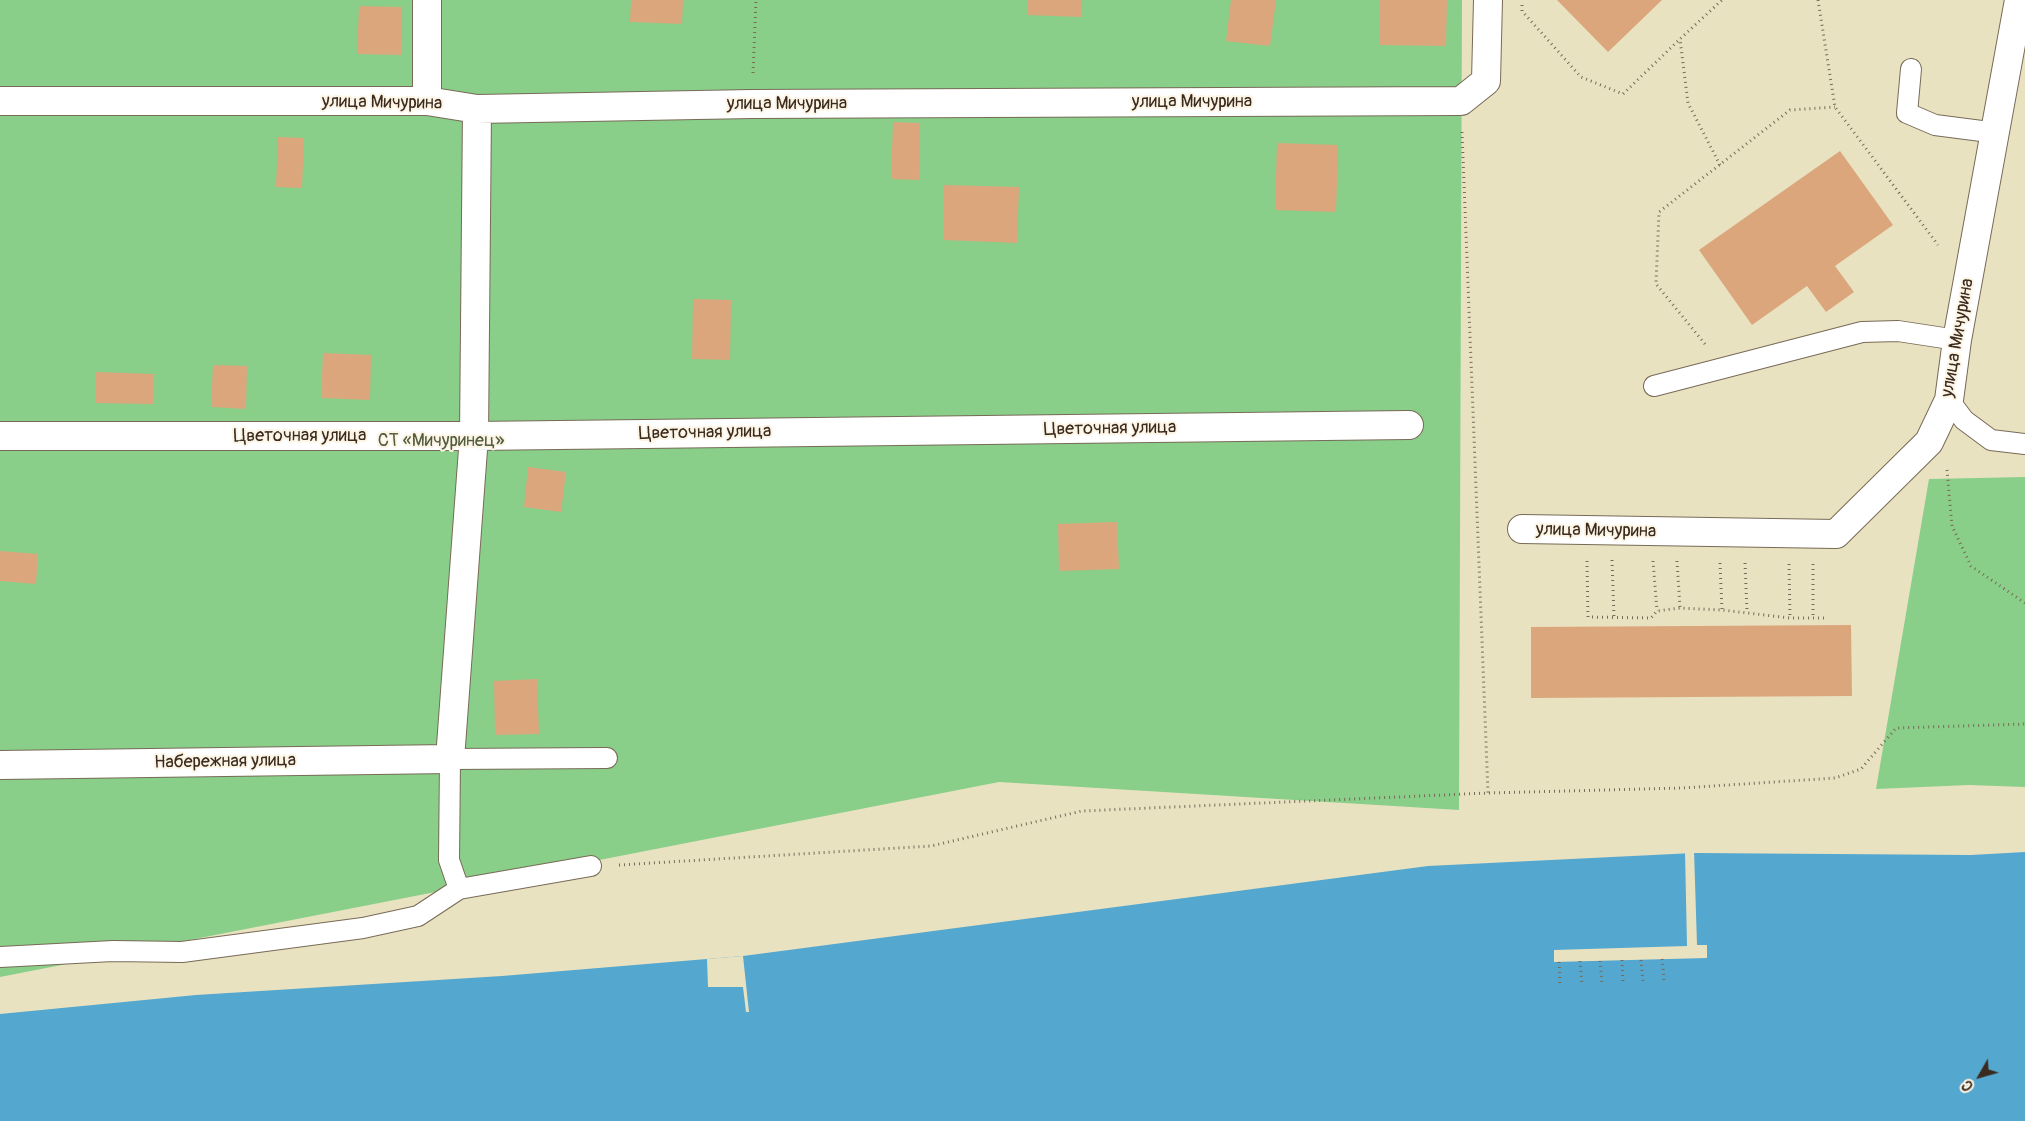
<!DOCTYPE html>
<html>
<head>
<meta charset="utf-8">
<style>
	body { margin:0 }
	#map { position:relative; width:2025px; height:1121px; overflow:hidden; background:#e9e2c1; font-family:Pangolin,sans-serif }
	canvas { display:block }
	.north { position:absolute; left:1955px; top:1051px; width:50px; height:50px; -webkit-text-stroke:4px #fcf5e5; paint-order:stroke; rotate:232deg; font-size:14px; font-weight:700; line-height:20px; text-align:center; color:#3b2a1e }
	.north::after { content:''; display:block; margin:auto; width:18px; height:22px; background:#3b2a1e; clip-path:polygon(50% 0,100% 100%,50% 72%,0 100%) }
</style>
</head>
<body>
<div id="map">
<canvas width="2025" height="1121"></canvas>
<div class="north">С</div>
</div>
<script>
const ctx = document.querySelector('canvas').getContext('2d');
ctx.lineJoin = 'round';
function fill(path, color) { ctx.fillStyle = color; ctx.fill(path, 'evenodd'); }
const poly = rows => new Path2D(rows.map(r => 'M' + r).join(''));
function stroke(path, color, width, dash) { ctx.strokeStyle = color; ctx.lineWidth = width; ctx.lineCap = dash ? 'butt' : 'round'; ctx.setLineDash(dash || []); ctx.stroke(path); }
function drawText(font, color, halo, rows, align = 'center') {
  ctx.font = font + ' Pangolin,sans-serif'; ctx.lineWidth = 4; ctx.setLineDash([]); ctx.textBaseline = 'middle'; ctx.strokeStyle = halo; ctx.fillStyle = color; for (const [text, x, y, turn = 0] of rows) {
    ctx.save(); ctx.translate(x, y); ctx.rotate((+turn || 0) * Math.PI / 180); ctx.textAlign = isNaN(turn) ? turn : align; if (halo) ctx.strokeText(text, 0, 0); ctx.fillText(text, 0, 0); ctx.restore();
  }
}
fill(poly([
	[0,0,1462,0,1459,810,999,782,0,977],
	[2025,477,2025,787,1969,785,1876,789,1929,479]
]), '#89cf8a');
fill(poly([
	[2025,852,2025,1121,0,1121,0,1014,196,995,502,976,743,956,1428,866,1694,853,1971,855]
]), '#54a7cf');
fill(poly([
	[1694,850,1697,945,1707,945,1707,958,1554,962,1554,950,1687,946,1685,851],
	[743,956,749,1012,746,1012,743,987,708,987,707,959]
]), '#e9e2c1');
fill(poly([
	[631,0,683,0,682,24,630,22],
	[1027,0,1082,0,1081,17,1027,15],
	[1231,0,1276,0,1270,46,1226,41],
	[1380,0,1447,0,1446,46,1379,45],
	[1557,0,1662,0,1608,52],
	[359,6,402,7,401,55,357,54],
	[893,122,920,123,919,180,891,179],
	[278,137,304,138,302,188,276,187],
	[1277,143,1338,145,1336,212,1275,210],
	[1840,151,1893,225,1835,266,1854,292,1826,312,1807,286,1752,325,1699,250],
	[944,185,1019,187,1017,243,943,240],
	[693,299,731,300,730,360,692,359],
	[323,353,371,355,370,400,321,398],
	[213,365,247,366,246,409,211,407],
	[96,372,153,374,153,404,95,403],
	[528,467,566,472,561,512,524,507],
	[1117,522,1119,569,1059,571,1058,524],
	[0,551,38,554,36,584,0,581],
	[1851,625,1852,696,1531,698,1531,627],
	[537,679,539,734,495,735,494,681]
]), '#dba67b');
const lane = poly([
	[1911,69,1907,113,1935,125,1997,133],
	[1654,386,1862,332,1898,331,1957,340],
	[1949,400,1964,420,1991,440,2025,444],
	[459,889,449,860,450,759,607,758],
	[0,957,113,951,182,952,363,928,418,916,459,889,591,866]
]);
const street = poly([
	[427,0,427,101],
	[0,101,427,101,477,109,752,104,1461,101,1486,81,1488,0],
	[0,436,474,436,1409,425],
	[1522,529,1836,534,1929,442,1949,400,1957,340,2019,0],
	[0,765,450,759,474,436,477,109]
]);
stroke(lane, '#786a57', 22);
stroke(street, '#786a57', 30);
stroke(poly([
	[1818,0,1835,107,1938,245],
	[1522,5,1522,11,1581,77,1623,94,1680,39],
	[753,73,756,0],
	[1462,132,1488,793],
	[1720,165,1688,103,1680,39,1722,0],
	[1705,344,1656,284,1659,212,1790,110,1835,107],
	[1947,470,1952,526,1971,566,2025,603],
	[1612,560,1614,617],
	[1587,561,1588,617,1651,618,1657,611,1680,608,1722,610,1790,618,1827,618],
	[1653,561,1657,611],
	[1677,561,1680,608],
	[1720,563,1722,610],
	[1745,563,1747,612],
	[1789,564,1790,618],
	[1813,564,1813,618],
	[619,865,931,846,1082,811,1488,793,1682,788,1835,778,1861,769,1896,728,2025,724],
	[1662,959,1664,980],
	[1622,960,1623,983],
	[1641,960,1643,982],
	[1580,961,1582,985],
	[1600,961,1602,985],
	[1559,962,1560,986]
]), '#786a57', 3, [1, 4]);
stroke(lane, '#fff', 20);
stroke(street, '#fff', 28);
drawText('18px', '#3b2a1e', '#fcf5e5', [
	["улица Мичурина",1192,102],
	["улица Мичурина",382,103,1],
	["улица Мичурина",787,104],
	["улица Мичурина",1958,338,-80],
	["Цветочная улица",1110,429,-1],
	["Цветочная улица",705,433,-1],
	["Цветочная улица",300,436],
	["улица Мичурина",1596,531,1],
	["Набережная улица",225,762,-1]
]);
drawText('18px', '#525c3e', '#fcf5e5', [
	["СТ «Мичуринец»",441,441]
]);
</script>
</body>
</html>
